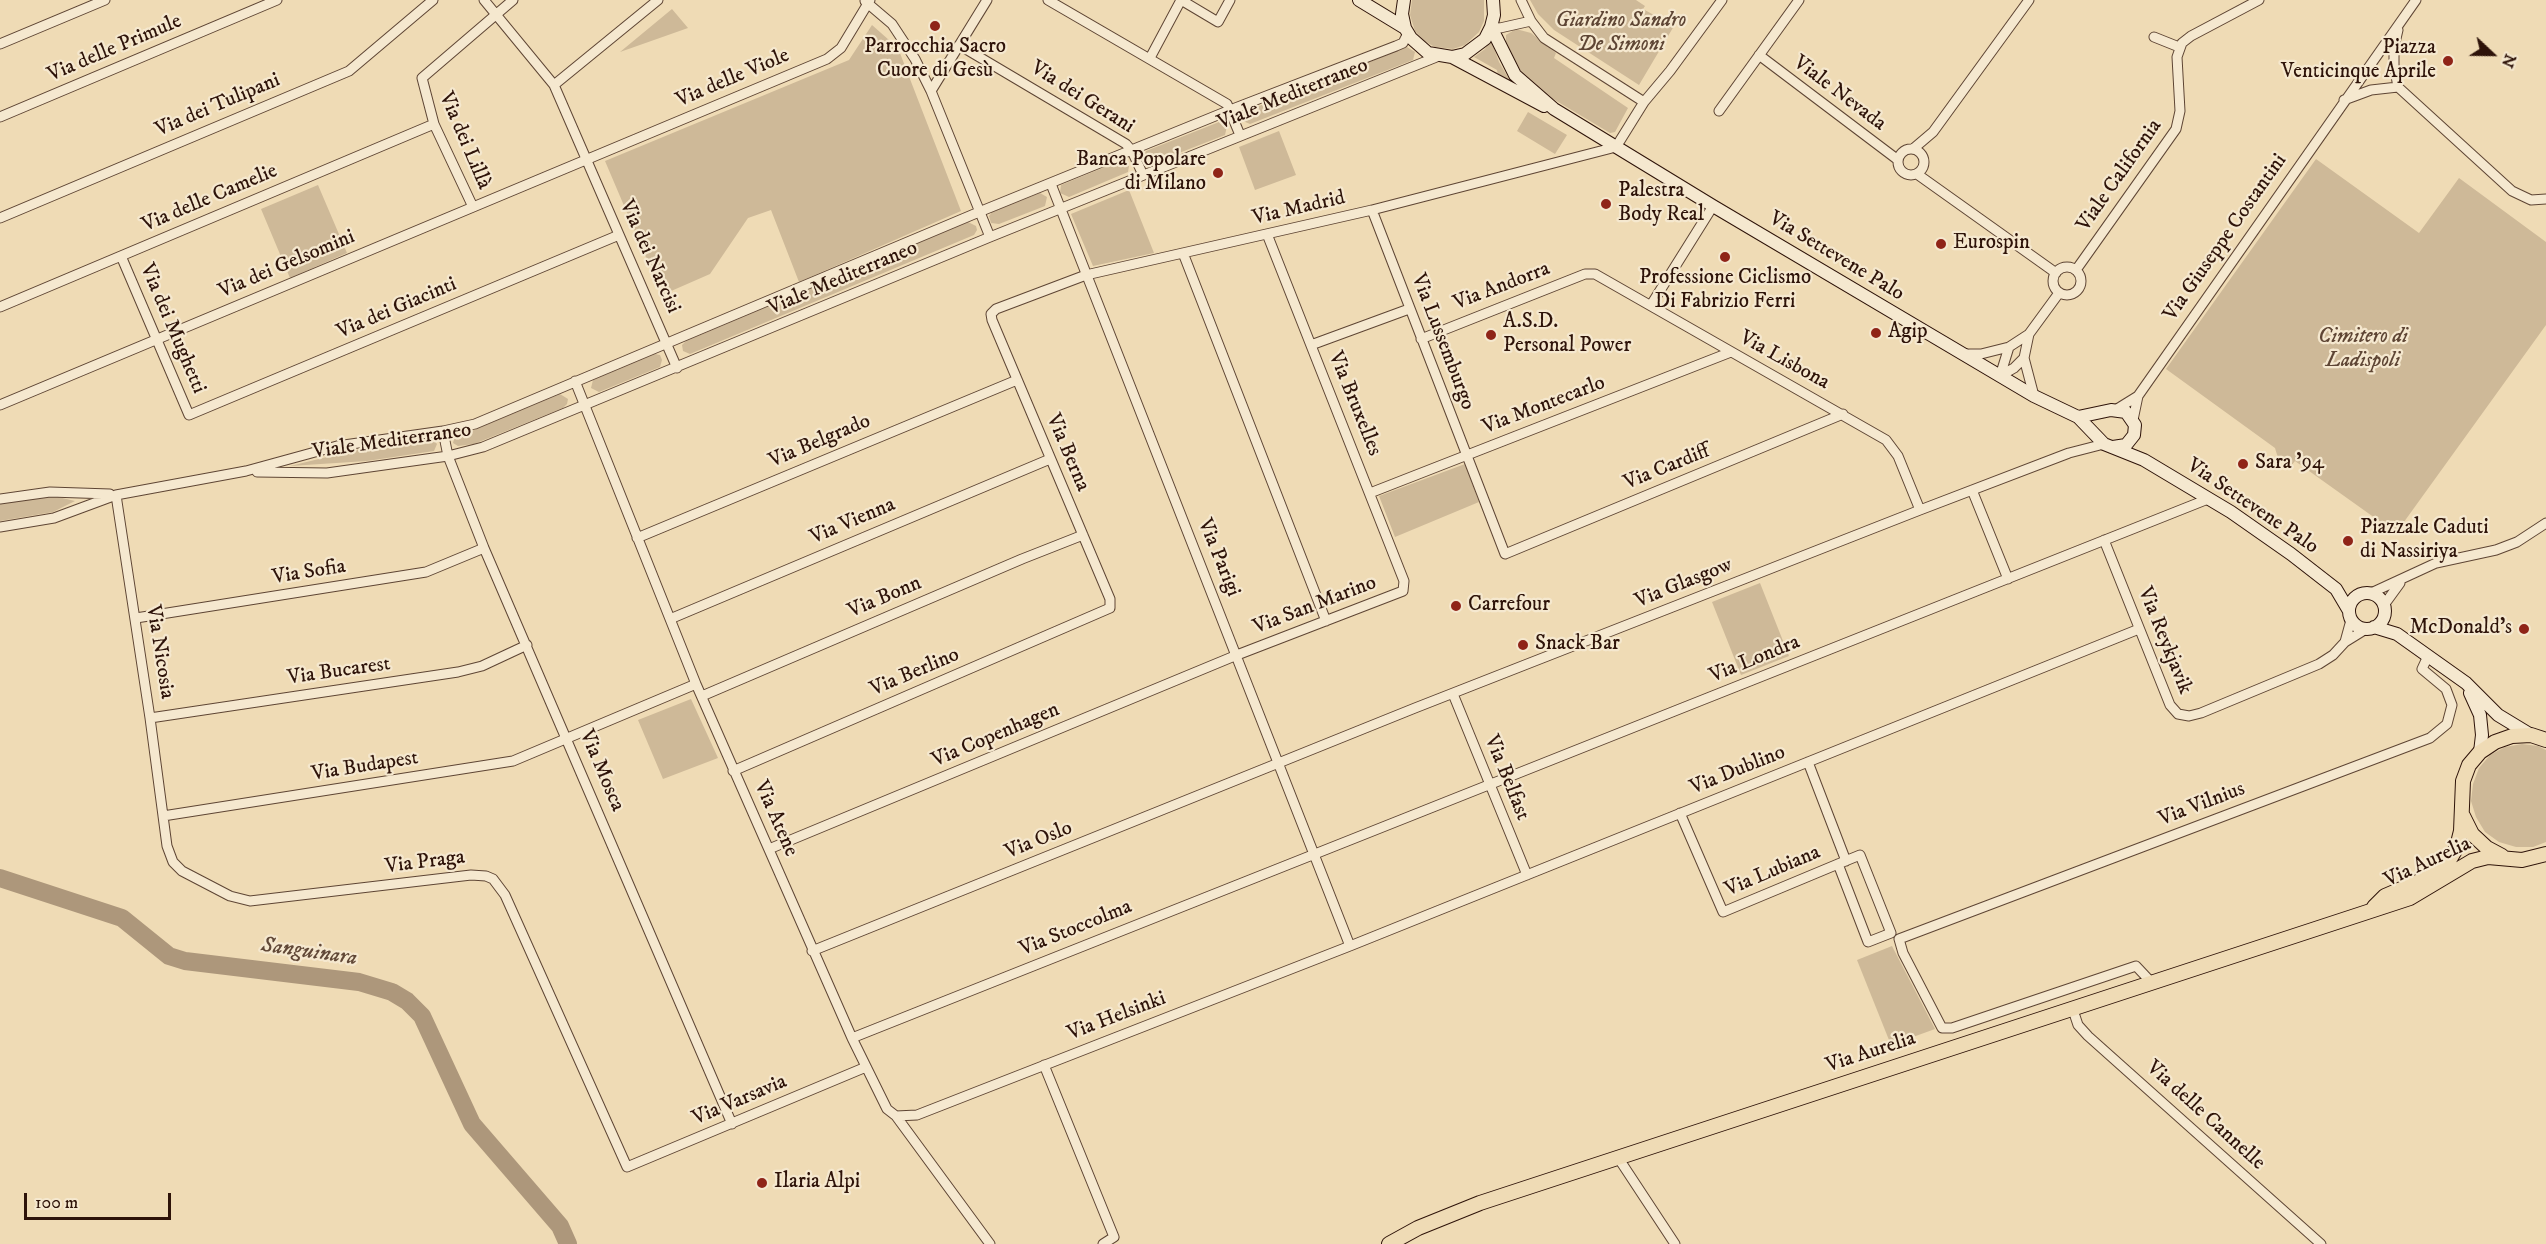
<!DOCTYPE html>
<html>
<head>
<meta charset="utf-8">
<style>
	body { margin:0 }
	#map { position:relative; width:2546px; height:1244px; overflow:hidden; background:#efdbb5; font-family:"IM FELL DW Pica",serif }
	canvas { display:block }
	.north { position:absolute; left:2462px; top:24px; width:60px; height:60px; -webkit-text-stroke:4px #f5e8cf; paint-order:stroke; rotate:112deg; font-size:16px; font-weight:700; line-height:24px; text-align:center; color:#2e1309 }
	.north::after { content:''; display:block; margin:auto; width:21px; height:27px; background:#2e1309; clip-path:polygon(50% 0,100% 100%,50% 72%,0 100%) }
	.scale { position:absolute; left:24px; top:1193px; width:147px; height:27px; box-sizing:border-box; border:3px solid #2e1309; border-top:0; padding-left:8px; font-size:18px; line-height:21px; white-space:nowrap; color:#2e1309; -webkit-text-stroke:4px #f5e8cf; paint-order:stroke }
</style>
</head>
<body>
<div id="map">
<canvas width="2546" height="1244"></canvas>
<div class="north">N</div>
<div class="scale">100 m</div>
</div>
<script>
const ctx = document.querySelector('canvas').getContext('2d');
ctx.lineJoin = 'round';
function fill(path, color) { ctx.fillStyle = color; ctx.fill(path, 'evenodd'); }
const poly = rows => new Path2D(rows.map(r => 'M' + r).join(''));
function stroke(path, color, width, dash) { ctx.strokeStyle = color; ctx.lineWidth = width; ctx.lineCap = dash ? 'butt' : 'round'; ctx.setLineDash(dash || []); ctx.stroke(path); }
function drawText(font, color, halo, rows, align = 'center') {
  ctx.font = font + ' "IM FELL DW Pica",serif'; ctx.lineWidth = 4.5; ctx.setLineDash([]); ctx.textBaseline = 'middle'; ctx.strokeStyle = halo; ctx.fillStyle = color; for (const [text, x, y, turn = 0] of rows) {
    ctx.save(); ctx.translate(x, y); ctx.rotate((+turn || 0) * Math.PI / 180); ctx.textAlign = isNaN(turn) ? turn : align; if (halo) ctx.strokeText(text, 0, 0); ctx.fillText(text, 0, 0); ctx.restore();
  }
}
fill(poly([
	[1412,0,1484,0,1484,21,1479,32,1465,45,1453,49,1435,47,1424,41,1415,31,1410,15],
	[1530,0,1636,0,1645,6,1643,9,1674,26,1639,85,1554,30,1538,14],
	[672,9,688,28,620,52],
	[872,25,898,48,961,211,799,282,771,210,748,218,710,274,662,295,605,161,849,60],
	[1516,29,1531,33,1556,53,1554,58,1628,108,1615,132,1610,133,1528,84,1506,44,1506,35],
	[1491,40,1499,62,1512,84,1498,76,1497,70,1474,57,1485,49],
	[1407,47,1415,52,1413,60,1250,124,1243,121,1244,112],
	[1528,112,1567,135,1555,154,1517,131],
	[1219,122,1227,126,1225,135,1151,164,1147,163,1143,158,1146,151],
	[1279,131,1296,175,1255,190,1239,147],
	[2316,159,2419,233,2459,178,2546,242,2546,325,2396,533,2295,461,2291,466,2278,458,2275,448,2166,369],
	[1122,160,1129,166,1128,172,1069,197,1060,193,1061,185],
	[318,185,347,253,290,278,261,209],
	[1129,190,1154,253,1093,266,1071,214],
	[1040,193,1047,197,1045,206,999,224,991,223,989,216,992,212],
	[968,222,976,226,977,230,974,235,690,354,683,351,682,345,686,341],
	[655,354,660,355,662,360,660,367,599,392,591,388,593,380],
	[560,394,568,399,567,404,563,408,474,444,458,446,453,443,455,435,469,432],
	[431,437,437,444,434,451,367,461,290,466,364,448],
	[1465,464,1479,502,1395,537,1379,496],
	[54,496,75,501,53,512,0,521,0,504],
	[1760,583,1789,656,1741,675,1712,602],
	[691,699,718,758,663,779,638,720],
	[2522,744,2538,746,2546,750,2546,842,2533,847,2516,847,2499,842,2485,832,2476,817,2471,801,2473,784,2479,768,2490,755,2505,747],
	[1892,946,1935,1029,1891,1045,1857,960]
]), '#ceb998');
stroke(poly([
	[0,878,122,918,169,956,185,961,359,982,392,992,407,1001,422,1016,472,1124,560,1226,568,1244]
]), '#ad977b', 18);
const street = poly([
	[484,0,554,85,677,368],
	[1048,0,1227,104,1240,135],
	[1521,0,1531,21,1544,38,1644,102],
	[865,1,892,24,915,59,931,91,990,237],
	[1491,27,1500,28,1531,21],
	[2154,37,2179,47],
	[0,44,105,0],
	[959,45,1126,144,1132,151,1143,175],
	[1759,55,1898,160],
	[1150,58,1181,0,1218,22,1230,0],
	[554,85,658,0],
	[2398,87,2512,191,2531,200,2546,199],
	[2398,87,2394,65,2394,47,2398,30],
	[931,91,987,0],
	[2344,100,2371,90,2398,87],
	[1719,111,1799,0],
	[0,117,277,0],
	'1898 162a13 13 0 1 1 26 0a13 13 0 1 1-26 0Z',
	[1913,149,1933,132,2029,0],
	[1917,174,2056,273],
	[1051,184,1350,946],
	[473,207,434,124,422,78,513,0],
	[1372,210,1505,554,1843,414],
	[0,218,349,71,433,0],
	[1183,253,1326,621],
	[121,256,189,415,619,235],
	'2053 281a14 14 0 1 1 28 0a14 14 0 1 1-28 0Z',
	[2076,270,2176,129,2180,111,2177,57,2182,43,2191,36,2259,0],
	[1651,305,1713,206],
	[0,307,434,124],
	[2029,334,2024,358,2034,396],
	[1421,339,1585,274,1595,274,1886,440,1898,456,1920,510],
	[1311,345,1409,309],
	[1964,354,1981,354,2009,347,2029,334,2059,293],
	[2000,376,2014,368,2024,358],
	[2000,376,2009,347],
	[575,381,696,684,852,1038,887,1109,896,1116,990,1244],
	[0,405,827,59,841,48,870,0],
	[2117,409,2138,396],
	[2133,420,2138,396,2416,0],
	[443,431,448,456,484,548,732,1124],
	[257,472,327,473,448,456,483,447,990,237,1439,56],
	[1972,490,2008,579],
	[1370,493,1731,352],
	[116,495,150,718,167,846,173,862,182,871,230,896,250,901,471,875,486,876,493,879,505,895,627,1167,866,1067],
	[0,499,50,492,110,494],
	[0,527,54,518,116,495,246,471,337,446,443,431,475,424,979,212,1230,110,1396,46,1403,43,1408,33],
	[637,538,1017,380],
	[2104,540,2170,705,2178,714,2189,716,2201,713,2319,664,2333,655,2345,642,2366,629],
	[2371,593,2436,563,2496,550,2517,542,2546,523],
	[2384,605,2400,583],
	[136,618,426,572,484,548],
	[670,619,1050,459],
	[2345,642,2351,620],
	[1453,694,1527,875],
	[702,696,1022,559,1083,535],
	[150,718,458,672,482,666,527,645],
	[1808,762,1846,861],
	[733,771,1110,608,1110,599,992,320,991,314,996,309,1086,275,1372,210,1616,147,1644,102,1670,71,1722,0],
	[1680,813,1723,912,1838,864,1860,855,1891,933,1868,942,1838,864],
	[163,816,513,761,696,684],
	[769,849,1237,655,1403,591,1404,581,1267,234],
	[1899,939,2430,738,2447,724,2452,705,2446,689,2422,669,2428,656],
	[1899,939,1903,953,1942,1028,1952,1028,2136,966,2152,983],
	[812,951,1415,708,1920,510,2069,453,2104,444],
	[2073,1010,2078,1025,2088,1036,2321,1244],
	[852,1038,2208,499],
	[1044,1065,1114,1237,1103,1244],
	[896,1116,917,1115,1350,946,2139,629],
	[1619,1159,1675,1244]
]);
const secondary = poly([
	[1359,0,1405,28],
	[1404,0,1402,14,1405,28,1411,38,1428,53,1452,57,1465,54,1485,39,1491,27,1494,15,1493,0],
	[1491,27,1515,75,1554,109,1713,206,2034,396,2078,417,2104,444,2144,460,2231,512,2291,554,2336,589,2349,611],
	[1452,57,1544,106],
	[2078,417,2111,410,2126,412,2135,425,2134,435,2126,445,2113,447],
	'2349 611a18 18 0 1 1 36 0a18 18 0 1 1-36 0Z',
	[2374,627,2397,634,2466,683,2498,715,2531,735],
	[2470,693,2480,715,2482,735,2480,752]
]);
const primary = poly([
	[2463,816,2472,834,2487,848,2502,856],
	[2374,907,2385,896,2429,877,2450,859,2457,847,2461,831,2463,781,2469,765,2480,752,2495,742,2512,736,2531,735,2546,740],
	[1389,1244,1418,1228,1480,1203,2410,898,2472,861,2488,857,2522,860,2546,854]
]);
stroke(street, '#5e4534', 11);
stroke(secondary, '#2e1309', 14);
stroke(primary, '#2e1309', 16);
stroke(street, '#f5e8cf', 9);
stroke(secondary, '#f5e8cf', 12);
stroke(primary, '#efdbb5', 14);
for (const [x, y, r, color] of [
	[935,26,6,"#8f2418"],
	[2448,61,6,"#8f2418"],
	[1218,173,6,"#8f2418"],
	[1606,204,6,"#8f2418"],
	[1941,244,6,"#8f2418"],
	[1725,257,6,"#8f2418"],
	[1876,333,6,"#8f2418"],
	[1491,335,6,"#8f2418"],
	[2243,464,6,"#8f2418"],
	[2348,541,6,"#8f2418"],
	[1456,606,6,"#8f2418"],
	[2524,629,6,"#8f2418"],
	[1523,645,6,"#8f2418"],
	[762,1183,6,"#8f2418"]
]) { const dot = new Path2D(); dot.arc(x, y, r, 0, 2 * Math.PI); ctx.fillStyle = color; ctx.fill(dot); stroke(dot, '#f5e8cf', 2); }
drawText('italic 21px', '#5e4534', '#f5e8cf', [
	["Giardino Sandro",1621,22],
	["De Simoni",1621,46],
	["Cimitero di",2363,338],
	["Ladispoli",2363,362]
]);
drawText('21px', '#2e1309', '#f5e8cf', [
	["Parrocchia Sacro",935,48,"center"],
	["Cuore di Gesù",935,72,"center"],
	["Piazza",2436,49,"right"],
	["Venticinque Aprile",2436,73,"right"],
	["Banca Popolare",1206,161,"right"],
	["di Milano",1206,185,"right"],
	["Palestra",1618,192],
	["Body Real",1618,216],
	["Eurospin",1953,244],
	["Professione Ciclismo",1725,279,"center"],
	["Di Fabrizio Ferri",1725,303,"center"],
	["A.S.D.",1503,323],
	["Personal Power",1503,347],
	["Agip",1888,333],
	["Sara '94",2255,464],
	["Piazzale Caduti",2360,529],
	["di Nassiriya",2360,553],
	["Carrefour",1468,606],
	["McDonald's",2512,629,"right"],
	["Snack Bar",1535,645],
	["Ilaria Alpi",774,1183]
], 'left');
drawText('21px', '#2e1309', '#f5e8cf', [
	["Via delle Primule",115,49,-23],
	["Via delle Viole",733,79,-23],
	["Viale Nevada",1839,94,37],
	["Viale Mediterraneo",1293,95,-22],
	["Via dei Gerani",1082,98,32],
	["Via dei Tulipani",218,106,-23],
	["Via dei Lillà",464,141,67],
	["Viale California",2120,176,-55],
	["Via delle Camelie",210,199,-23],
	["Via Madrid",1299,209,-13],
	["Via Giuseppe Costantini",2226,238,-55],
	["Via dei Narcisi",649,257,66],
	["Via Settevene Palo",1836,257,31],
	["Via dei Gelsomini",287,265,-23],
	["Viale Mediterraneo",843,279,-23],
	["Via Andorra",1502,287,-21],
	["Via dei Giacinti",397,309,-23],
	["Via dei Mughetti",172,329,67],
	["Via Lussemburgo",1442,342,69],
	["Via Lisbona",1784,361,29],
	["Via Bruxelles",1354,404,68],
	["Via Montecarlo",1544,406,-21],
	["Viale Mediterraneo",392,442,-8],
	["Via Belgrado",820,442,-23],
	["Via Berna",1067,453,67],
	["Via Cardiff",1667,468,-22],
	["Via Settevene Palo",2252,507,34],
	["Via Vienna",853,522,-23],
	["Via Parigi",1218,558,68],
	["Via Sofia",309,573,-9],
	["Via Glasgow",1684,584,-22],
	["Via Bonn",885,598,-23],
	["Via San Marino",1315,606,-21],
	["Via Reykjavik",2164,641,68],
	["Via Nicosia",159,652,81],
	["Via Londra",1755,660,-22],
	["Via Bucarest",339,672,-8],
	["Via Berlino",915,673,-23],
	["Via Copenhagen",996,736,-23],
	["Via Budapest",365,767,-9],
	["Via Mosca",601,771,67],
	["Via Dublino",1738,771,-22],
	["Via Belfast",1506,778,68],
	["Via Vilnius",2202,805,-21],
	["Via Atene",775,819,66],
	["Via Oslo",1039,841,-22],
	["Via Praga",425,863,-7],
	["Via Aurelia",2428,863,-25],
	["Via Lubiana",1773,872,-23],
	["Via Stoccolma",1076,929,-22],
	["Via Helsinki",1117,1017,-21],
	["Via Aurelia",1871,1053,-18],
	["Via Varsavia",740,1101,-23],
	["Via delle Cannelle",2205,1116,42]
]);
drawText('italic 22px', '#614837', '#f5e8cf', [
	["Sanguinara",309,953,8]
]);
</script>
</body>
</html>
